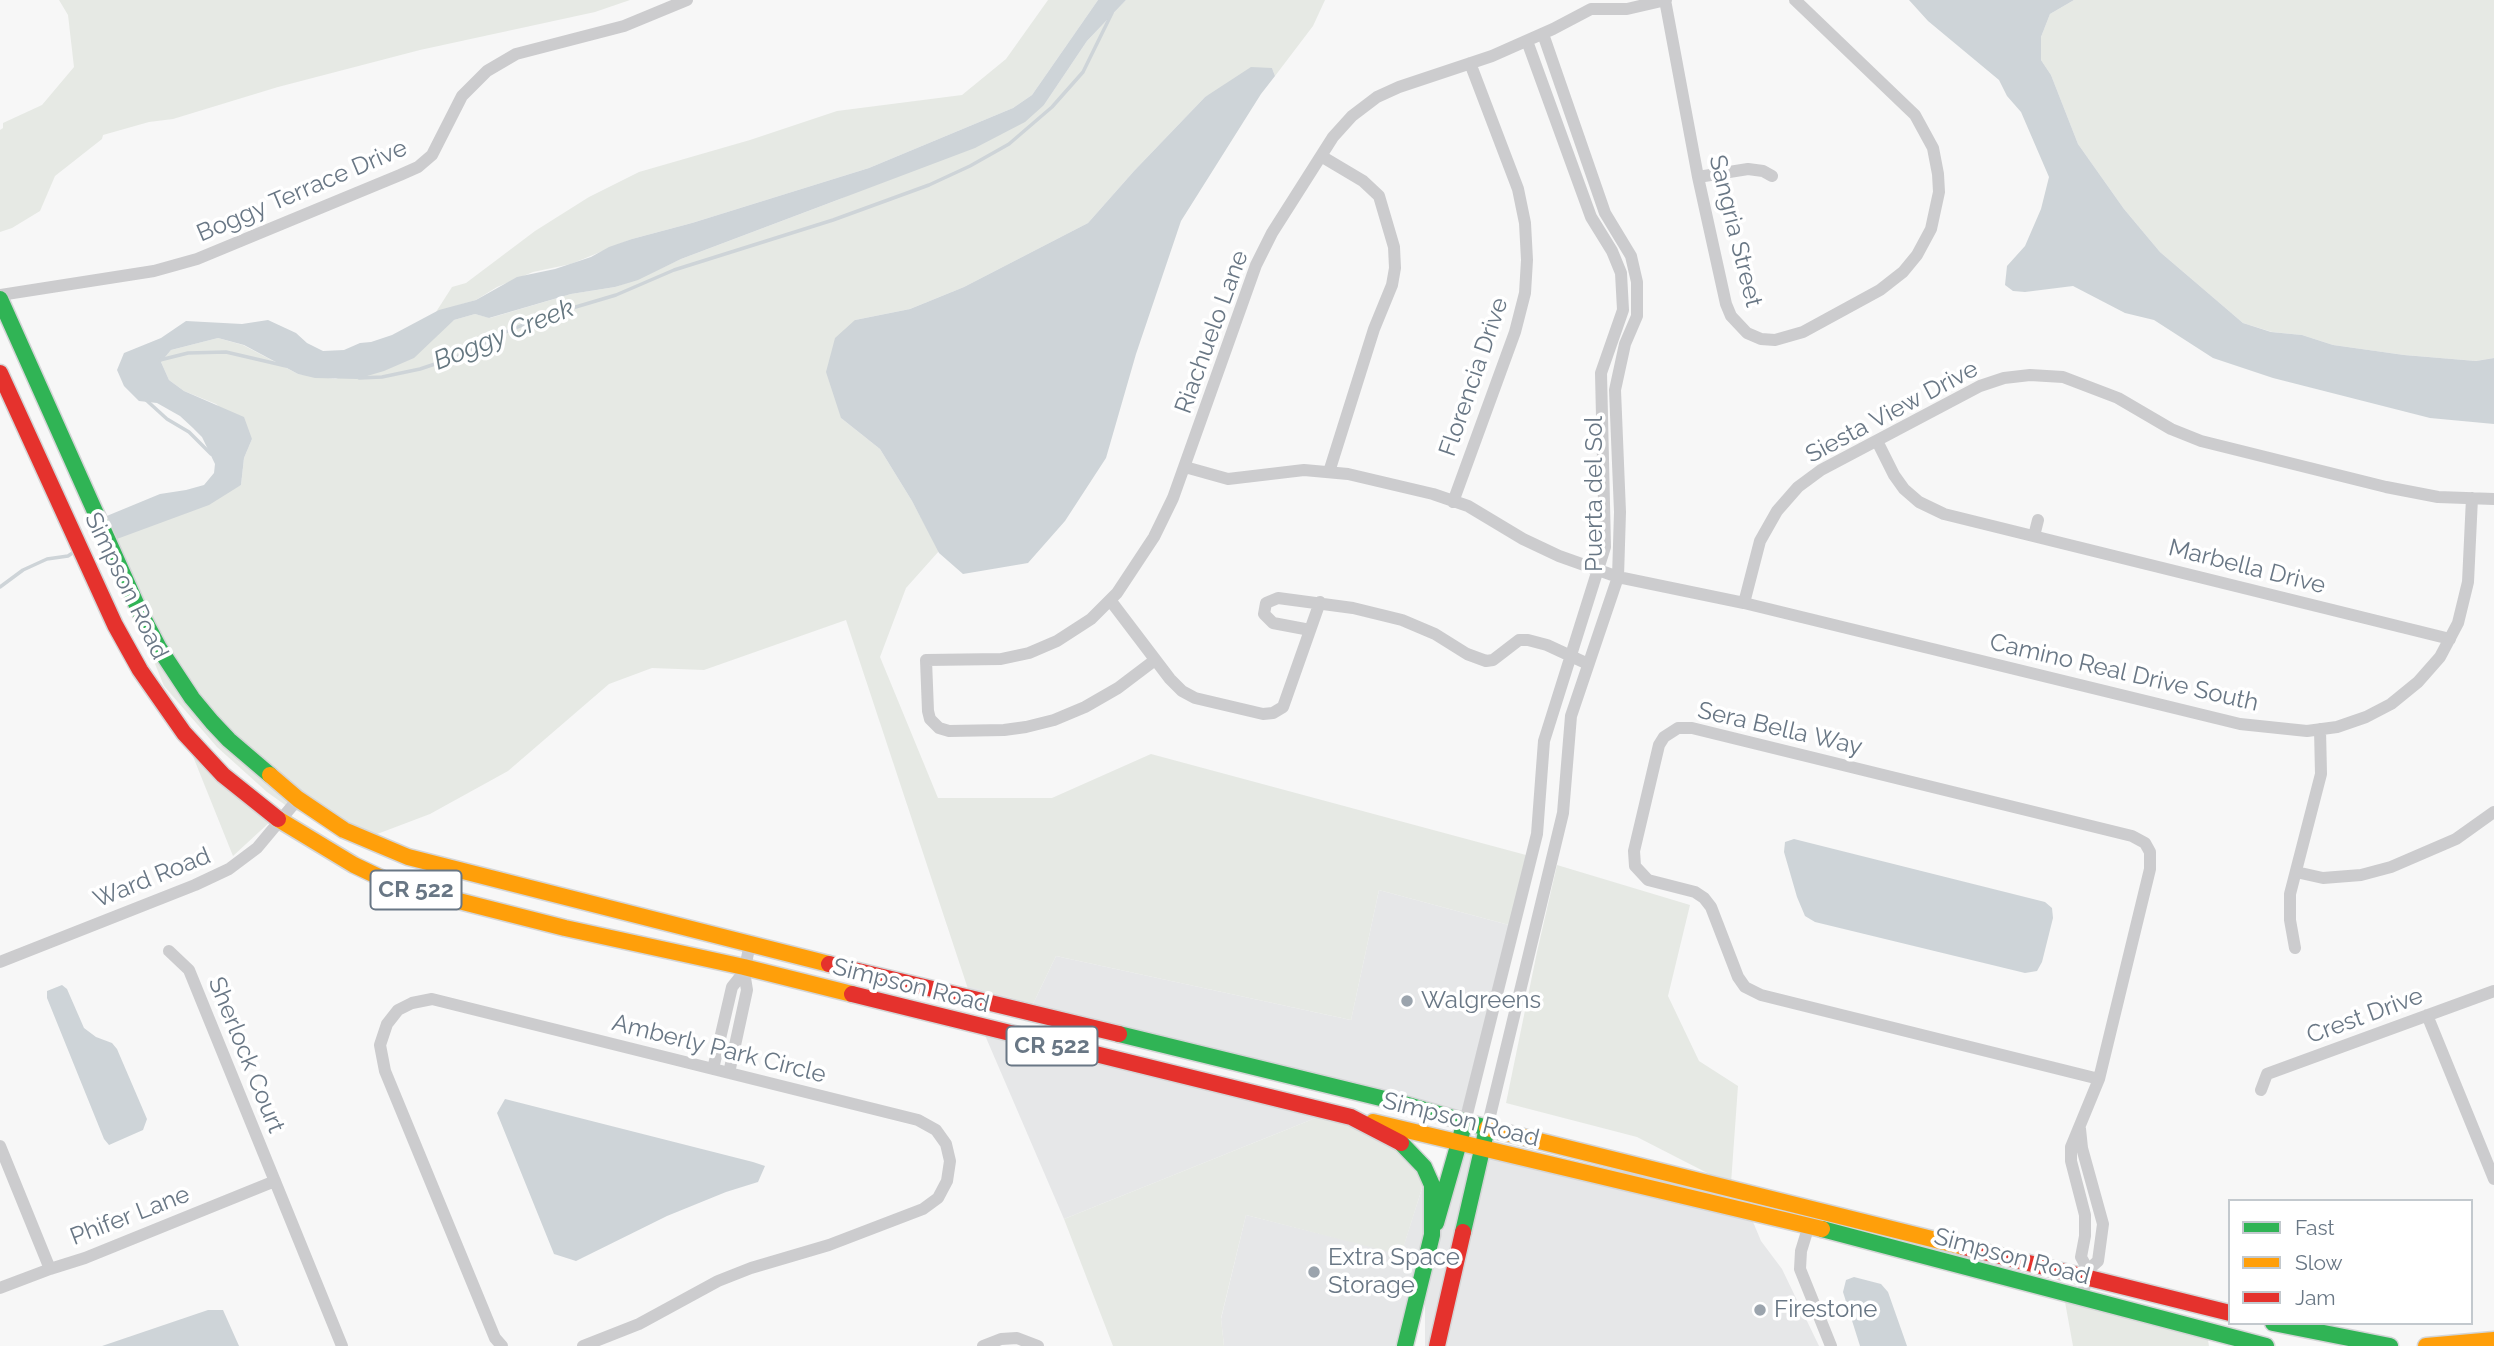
<!DOCTYPE html>
<html>
<head>
<meta charset="utf-8">
<style>
	body { margin:0 }
	#map { position:relative; width:2494px; height:1346px; overflow:hidden; background:#f7f7f7; font-family:Raleway,sans-serif }
	canvas { display:block }
	.legend { position:absolute; left:2228px; top:1199px; width:245px; height:126px; box-sizing:border-box; background:#fff; border:2px solid #c3c9ce; margin:0; padding:9px 12px; list-style:none; font-size:21px; color:#697785 }
	.legend li { display:flex; align-items:center; gap:14px; height:35px }
	.legend b { width:35px; border:2px solid #c3c9ce }
</style>
</head>
<body>
<div id="map">
<canvas width="2494" height="1346"></canvas>
<ul class="legend">
<li><b style="height:9px;background:#30b455"></b>Fast</li>
<li><b style="height:9px;background:#ff9f0a"></b>Slow</li>
<li><b style="height:9px;background:#e5322d"></b>Jam</li>
</ul>
</div>
<script>
const ctx = document.querySelector('canvas').getContext('2d');
ctx.lineJoin = 'round';
function fill(path, color) { ctx.fillStyle = color; ctx.fill(path, 'evenodd'); }
const poly = rows => new Path2D(rows.map(r => 'M' + r).join(''));
function stroke(path, color, width, dash) { ctx.strokeStyle = color; ctx.lineWidth = width; ctx.lineCap = dash ? 'butt' : 'round'; ctx.setLineDash(dash || []); ctx.stroke(path); }
function drawText(font, color, halo, rows, align = 'center') {
  ctx.font = font + ' Raleway,sans-serif'; ctx.lineWidth = 7; ctx.setLineDash([]); ctx.textBaseline = 'middle'; ctx.strokeStyle = halo; ctx.fillStyle = color; for (const [text, x, y, turn = 0] of rows) {
    ctx.save(); ctx.translate(x, y); ctx.rotate((+turn || 0) * Math.PI / 180); ctx.textAlign = isNaN(turn) ? turn : align; if (halo) ctx.strokeText(text, 0, 0); ctx.fillText(text, 0, 0); ctx.restore();
  }
}
fill(poly([
	[1379,890,1509,925,1461,1115,968,991,967,985,1033,1004,1056,956,1351,1020],
	[978,1019,1323,1115,1064,1219],
	[1463,1150,1475,1153,1431,1346,1425,1346,1425,1288],
	[1487,1156,1751,1217,1761,1241,1782,1269,1819,1346,1443,1346],
	[1424,1182,1428,1212,1399,1346,1224,1346,1221,1319,1246,1215,1401,1254]
]), '#e6e7e8');
fill(poly([
	[59,0,630,0,595,12,420,50,278,87,173,119,149,122,103,135,102,139,55,176,40,211,12,228,0,232,0,130,3,128,3,123,42,105,74,67,68,15],
	[1048,0,1098,0,1032,95,1013,108,869,168,692,223,632,239,571,264,533,272,497,287,476,300,436,312,452,287,466,283,535,231,589,197,639,172,750,140,837,111,962,95,1006,59],
	[1126,0,1325,0,1313,26,1275,76,1272,68,1205,97,1134,171,1088,223,964,287,910,309,855,320,841,418,880,449,912,501,939,551,906,588,880,657,938,798,1052,798,1151,754,1526,855,1509,925,1379,890,1351,1020,1056,956,1033,1004,967,986,846,620,704,670,652,668,609,684,508,771,430,814,364,839,288,807,267,792,217,747,164,686,106,543,241,485,244,458,252,439,216,404,184,391,169,380,161,362,171,350,218,338,243,345,298,374,336,379,454,320,475,314,490,318,571,294,615,287,638,279,681,259,840,199,1044,105,1087,41],
	[2074,0,2494,0,2494,358,2476,361,2404,355,2333,345,2302,335,2272,332,2243,323,2160,252,2124,209,2078,144,2051,75,2041,60,2041,37,2050,14],
	[180,724,272,820,233,856],
	[1557,865,1690,905,1668,996,1699,1061,1738,1086,1731,1183,1719,1179,1637,1137,1506,1103,1537,952],
	[1323,1115,1392,1143,1424,1182,1401,1255,1246,1215,1221,1318,1224,1346,1113,1346,1064,1219],
	[2063,1291,2207,1335,2209,1346,2073,1346]
]), '#e6e9e4');
fill(poly([
	[1098,0,1126,0,1087,41,1044,105,1025,122,975,148,681,259,638,280,615,287,571,294,489,318,475,314,454,320,414,358,384,371,357,379,315,378,298,374,244,345,218,338,171,350,161,362,169,380,184,391,244,417,252,439,244,458,241,485,209,505,106,543,97,520,160,494,186,490,204,485,214,473,215,464,202,437,193,428,180,416,157,403,139,401,124,386,117,370,124,353,161,338,186,321,242,324,268,320,296,333,307,343,323,351,344,350,360,343,371,342,392,335,439,310,476,300,517,277,555,269,591,257,609,247,632,239,692,223,869,168,1013,108,1032,95],
	[1909,0,2074,0,2050,14,2041,37,2041,60,2051,75,2078,144,2124,209,2160,252,2243,323,2271,332,2302,335,2333,345,2404,355,2476,361,2494,358,2494,424,2430,418,2273,378,2213,358,2154,320,2125,313,2073,286,2025,292,2013,291,2005,285,2007,266,2025,246,2041,209,2049,177,2021,112,2007,96,1999,80,1928,21],
	[1251,67,1272,68,1275,76,1261,94,1181,221,1136,354,1106,458,1065,521,1028,563,963,574,939,553,912,501,880,449,841,418,826,372,835,338,855,320,910,309,964,287,1088,223,1134,171,1205,97],
	[1794,839,2045,902,2052,908,2053,918,2042,962,2037,971,2025,973,1815,922,1805,916,1797,897,1784,852,1785,842],
	[62,985,67,989,84,1028,96,1037,112,1043,117,1049,147,1119,143,1130,109,1145,104,1139,47,998,47,991],
	[505,1099,753,1162,765,1166,758,1182,726,1192,667,1216,576,1261,554,1254,497,1113],
	[1854,1277,1881,1284,1888,1292,1907,1346,1860,1346,1843,1292,1846,1280],
	[208,1310,223,1310,239,1346,102,1346]
]), '#ced4d8');
stroke(poly([
	[160,360,188,353,226,352,286,366],
	[359,378,382,377,420,369,462,355,501,334,542,317,616,295,674,270,833,220,929,185,970,166,1009,144,1052,107,1083,72,1112,13],
	[145,399,167,419,189,432,211,454],
	[0,587,23,570,47,559,68,556,74,552]
]), '#ced4d8', 3.5);
const fast = poly([
	[0,299,139,610,159,648,192,698,212,722,229,740,270,775],
	[1119,1034,1397,1102,1487,1128,1463,1232],
	[1401,1143,1424,1167,1432,1185,1432,1235,1405,1346],
	[1436,1223,1462,1132],
	[1822,1229,2266,1346],
	[2273,1323,2390,1346]
]);
const slow = poly([
	[270,775,298,799,344,830,408,857,829,964],
	[278,819,354,865,396,885,565,928,744,967,852,994],
	[1373,1122,1822,1229],
	[1487,1128,1964,1247],
	[2426,1346,2494,1340]
]);
const jam = poly([
	[0,373,115,625,140,670,184,733,223,775,278,819],
	[829,964,1119,1034],
	[852,994,1351,1117,1401,1143],
	[1964,1247,2230,1313],
	[1437,1346,1463,1232]
]);
stroke(fast, '#d4d5d6', 19);
stroke(slow, '#d4d5d6', 19);
stroke(jam, '#d4d5d6', 19);
stroke(poly([
	[1665,0,1698,177,1726,304,1731,316,1747,333,1761,339,1775,340,1803,332,1880,290,1903,272,1917,255,1931,229,1939,192,1938,174,1933,148,1915,115,1795,0],
	[1321,156,1363,181,1379,196,1394,247,1395,268,1392,285,1374,329,1329,472],
	[1698,177,1748,169,1763,171,1772,176],
	[0,295,154,271,197,259,400,175,418,167,432,155,462,96,487,71,516,54,624,26,687,0],
	[1877,441,1894,475,1904,489,1919,502,1944,514,2450,639],
	[1185,467,1228,479,1304,470,1348,474,1433,494,1468,506,1523,539,1559,556,1618,577,1744,603,2240,724,2307,731,2337,727,2366,717,2391,704,2418,682,2440,657,2458,623,2468,582,2472,498],
	[1453,502,1515,332,1525,293,1527,260,1525,223,1518,189,1470,63],
	[2034,536,2038,520],
	[1110,600,1170,679,1182,691,1195,698,1263,714,1273,713,1283,707,1320,602],
	[1744,603,1760,541,1777,511,1798,487,1821,470,1980,386,2004,378,2030,375,2063,377,2118,398,2171,429,2201,441,2386,487,2438,497,2494,499],
	[1310,630,1273,623,1264,614,1266,603,1278,598,1353,608,1402,620,1435,634,1467,654,1486,661,1493,660,1519,640,1528,640,1547,645,1588,664],
	[1155,660,1118,688,1085,707,1054,720,1026,727,1004,730,949,731,939,728,930,719,928,711,926,660,1001,659,1029,653,1057,641,1091,619,1117,593,1154,537,1173,498,1256,265,1272,233,1333,137,1352,116,1377,97,1399,87,1492,56,1553,29,1591,9,1627,9,1666,0],
	[2296,872,2323,878,2361,875,2391,867,2456,839,2494,812],
	[2295,948,2290,920,2290,894,2321,774,2320,729],
	[169,951,189,970,342,1346],
	[0,962,195,885,229,869,257,848,298,799],
	[2427,1015,2494,1179],
	[713,1069,732,987,744,972],
	[729,1073,747,990,744,972,750,944],
	[2261,1090,2267,1074,2494,991],
	[1465,1122,1537,834,1544,741,1605,547,1601,373,1623,310,1621,273,1612,251,1591,217,1527,41],
	[1487,1128,1563,813,1571,716,1618,577,1620,512,1615,390,1625,344,1637,316,1637,282,1631,256,1605,213,1543,34],
	[2080,1129,2082,1148,2103,1224,2098,1261,2088,1270,2082,1299],
	[0,1146,50,1269],
	[1809,1225,1801,1251,1800,1269,1831,1346],
	[2088,1270,2081,1257,2085,1236,2085,1215,2071,1161,2071,1147,2099,1079,2150,869,2150,852,2145,843,2132,836,1692,728,1678,728,1664,737,1659,745,1634,851,1635,866,1648,880,1695,892,1704,898,1711,907,1738,977,1745,987,1761,995,2099,1079],
	[0,1288,50,1269,85,1258,275,1181],
	[502,1346,495,1338,385,1071,380,1045,387,1024,398,1010,412,1003,432,999,918,1120,936,1130,946,1144,950,1161,947,1181,938,1198,923,1209,829,1245,751,1268,718,1281,639,1324,583,1346],
	[983,1346,1001,1339,1017,1338,1038,1346]
]), '#ccccce', 12);
stroke(fast, '#30b455', 16);
stroke(slow, '#ff9f0a', 16);
stroke(jam, '#e5322d', 16);
for (const [x, y, r, color] of [
	[1407,1001,7,"#9ba4ad"],
	[1314,1272,7,"#9ba4ad"],
	[1760,1310,7,"#9ba4ad"]
]) { const dot = new Path2D(); dot.arc(x, y, r, 0, 2 * Math.PI); ctx.fillStyle = color; ctx.fill(dot); stroke(dot, '#fff', 2.5); }
for (const [x, y, w] of [
	[416,890,91],
	[1052,1046,91]
]) { const box = new Path2D(); box.roundRect(x - w / 2, y - 19.5, w, 39, 5); ctx.fillStyle = '#fff'; ctx.fill(box); stroke(box, '#697785', 2); }
drawText('bold 23px', '#697785', null, [
	["CR 522",416,890],
	["CR 522",1052,1046]
]);
drawText('24px', '#697785', '#fff', [
	["Boggy Terrace Drive",302,191,-23],
	["Sangria Street",1735,231,76],
	["Riachuelo Lane",1212,332,-70],
	["Florencia Drive",1474,377,-71],
	["Siesta View Drive",1892,412,-28],
	["Puerta del Sol",1595,494,-90],
	["Marbella Drive",2247,567,14],
	["Simpson Road",126,586,64],
	["Camino Real Drive South",2124,673,13],
	["Sera Bella Way",1780,729,13],
	["Ward Road",152,878,-22],
	["Simpson Road",911,986,14],
	["Crest Drive",2365,1016,-20],
	["Amberly Park Circle",719,1049,14],
	["Sherlock Court",246,1055,68],
	["Simpson Road",1461,1120,14],
	["Phifer Lane",130,1216,-21],
	["Simpson Road",2012,1257,15]
]);
drawText('24px', '#697785', '#fff', [
	["Walgreens",1421,1001],
	["Extra Space",1328,1258],
	["Storage",1328,1286],
	["Firestone",1774,1310]
], 'left');
drawText('italic 26px', '#657780', '#fff', [
	["Boggy Creek",504,335,-22]
]);
</script>
</body>
</html>
